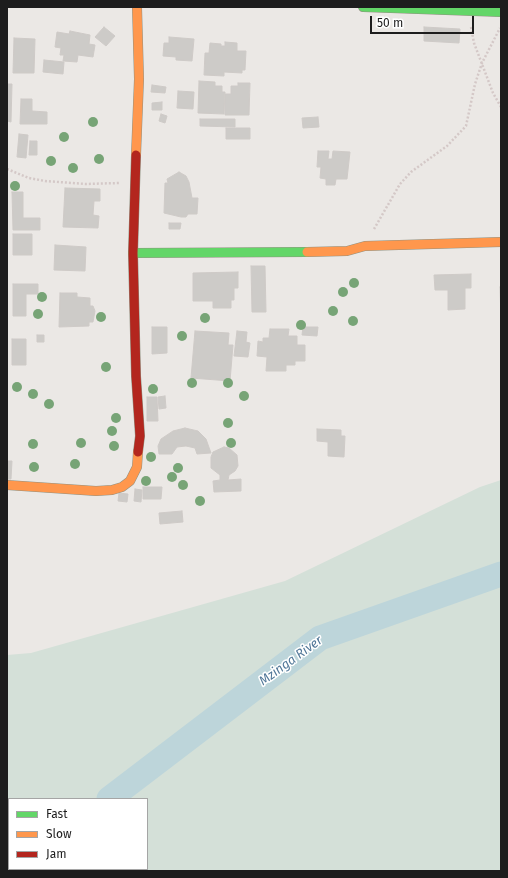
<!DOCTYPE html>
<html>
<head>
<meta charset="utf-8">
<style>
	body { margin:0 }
	#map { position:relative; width:508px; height:878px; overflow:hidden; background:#ebe8e5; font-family:"Fira Sans",sans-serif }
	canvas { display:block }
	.frame { position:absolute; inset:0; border:8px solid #1d1d1d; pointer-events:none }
	.legend { position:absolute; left:8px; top:798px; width:140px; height:72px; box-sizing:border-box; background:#fff; border:1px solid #a5a5a5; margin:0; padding:5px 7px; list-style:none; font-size:12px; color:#1d1d1d }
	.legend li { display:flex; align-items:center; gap:8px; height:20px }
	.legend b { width:20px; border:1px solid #a5a5a5 }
	.scale { position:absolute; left:370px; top:16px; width:104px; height:18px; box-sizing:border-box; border:2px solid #1d1d1d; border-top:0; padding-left:5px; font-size:12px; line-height:14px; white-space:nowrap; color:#1d1d1d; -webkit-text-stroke:3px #fff; paint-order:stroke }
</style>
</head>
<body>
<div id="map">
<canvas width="508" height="878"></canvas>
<div class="frame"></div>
<ul class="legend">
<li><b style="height:5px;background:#63d668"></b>Fast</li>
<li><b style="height:5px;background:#ff974d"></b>Slow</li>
<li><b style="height:5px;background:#b3261e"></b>Jam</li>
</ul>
<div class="scale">50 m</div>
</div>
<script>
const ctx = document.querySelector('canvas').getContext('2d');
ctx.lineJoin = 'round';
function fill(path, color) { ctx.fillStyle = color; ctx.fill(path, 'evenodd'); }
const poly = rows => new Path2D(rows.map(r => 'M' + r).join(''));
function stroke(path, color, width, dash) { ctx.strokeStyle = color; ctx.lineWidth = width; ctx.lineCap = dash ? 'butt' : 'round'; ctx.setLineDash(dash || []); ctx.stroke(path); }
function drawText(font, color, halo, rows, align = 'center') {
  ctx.font = font + ' "Fira Sans",sans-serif'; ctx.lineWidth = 3; ctx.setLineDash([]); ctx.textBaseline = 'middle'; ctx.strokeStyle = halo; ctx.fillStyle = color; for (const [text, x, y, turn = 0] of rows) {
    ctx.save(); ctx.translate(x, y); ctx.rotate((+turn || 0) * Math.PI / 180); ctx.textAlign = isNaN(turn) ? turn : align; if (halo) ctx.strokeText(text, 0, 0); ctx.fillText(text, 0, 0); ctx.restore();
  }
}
fill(poly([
	[501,480,501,871,7,871,7,655,31,653,285,581,480,487],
	[9,799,147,799,147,869,9,869]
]), '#d4e0d8');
stroke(poly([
	[109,799,320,638,501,574],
	[14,871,17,869]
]), '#bdd5da', 25);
const building = poly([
	[104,27,115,36,106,46,95,37,104,27],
	[424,27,460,29,459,43,424,41,424,27],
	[70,31,90,35,89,44,95,45,93,57,78,55,77,62,63,61,64,55,60,55,61,48,55,47,57,32,69,34,70,31],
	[169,37,194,39,192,61,176,60,176,57,163,56,164,43,169,43,169,37],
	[14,38,35,39,34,73,13,73,14,38],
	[225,42,237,43,237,51,246,51,245,70,242,70,242,73,224,72,224,76,204,75,205,53,209,53,210,43,221,44,221,46,225,46,225,42],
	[44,60,64,62,63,74,43,72,44,60],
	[199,81,215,82,215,86,222,86,222,92,225,92,224,114,198,113,199,81],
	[238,83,250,83,249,115,225,115,225,94,231,94,231,86,238,86,238,83],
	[7,84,12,84,11,122,7,121,7,84],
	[152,85,166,87,165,93,151,92,152,85],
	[178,91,194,92,193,109,177,108,178,91],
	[21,99,32,99,32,111,47,112,47,124,20,124,21,99],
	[162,102,162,110,152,110,152,103,162,102],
	[161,114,167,116,165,123,159,121,161,114],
	[318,117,319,127,303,128,302,118,318,117],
	[200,119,235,119,235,127,200,126,200,119],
	[226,128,250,128,250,139,226,139,226,128],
	[19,134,28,135,26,158,17,157,19,134],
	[30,141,37,141,37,155,29,155,30,141],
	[318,151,329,151,328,159,332,159,333,151,350,152,347,179,336,179,335,185,326,185,326,179,320,178,321,167,317,167,318,151],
	[179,172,186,176,189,182,192,198,198,198,197,214,188,214,186,217,181,217,164,213,165,183,168,183,167,179,179,172],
	[65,188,100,189,100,201,94,201,93,215,99,216,98,228,63,227,65,188],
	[12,192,23,192,23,218,40,218,40,230,13,230,12,192],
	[169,223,181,223,180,229,169,229,169,223],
	[13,234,32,234,32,255,13,255,13,234],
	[55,245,86,247,85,271,54,270,55,245],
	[251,266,265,266,266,312,252,312,251,266],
	[238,272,238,288,234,288,234,300,231,300,231,308,213,308,213,301,193,301,193,273,238,272],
	[471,274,471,288,465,288,465,309,448,310,448,290,435,290,434,275,471,274],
	[13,284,38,284,38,294,26,294,26,316,13,316,13,284],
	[500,287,501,287,501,320,500,287],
	[60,293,77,293,77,297,90,298,90,306,93,306,95,311,93,322,89,322,89,326,59,327,60,293],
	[152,327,167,327,167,353,152,354,152,327],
	[303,327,318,327,317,336,302,335,303,327],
	[270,329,289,329,288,336,297,336,297,345,305,345,305,361,295,361,295,365,286,365,286,371,266,371,267,357,257,356,258,341,263,342,263,338,269,338,270,329],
	[195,331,229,333,228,345,233,345,230,381,191,378,195,331],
	[237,331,247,332,246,342,250,343,248,357,234,356,237,331],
	[37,335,44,335,44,342,37,342,37,335],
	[12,339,26,339,26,365,12,365,12,339],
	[165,396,166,408,159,409,158,397,165,396],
	[147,397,157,397,158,421,147,421,147,397],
	[185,428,198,431,206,439,211,453,197,454,195,448,186,446,177,447,172,454,159,454,158,446,161,439,173,431,185,428],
	[317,429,341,430,341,436,345,436,344,457,328,456,328,442,317,441,317,429],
	[224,447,229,448,237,455,238,466,235,471,229,475,228,480,241,479,241,491,214,492,213,481,220,480,220,475,211,468,211,457,213,452,224,447],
	[7,461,12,461,11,479,7,479,7,461],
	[143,487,162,487,161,499,143,499,143,487],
	[135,489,142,490,141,502,134,501,135,489],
	[119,493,128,494,127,502,118,501,119,493],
	[182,511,183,522,160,524,159,513,182,511]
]);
fill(building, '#cdcbc8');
stroke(building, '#cecac7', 1);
const fast = poly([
	[363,7,501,12],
	[133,253,307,252]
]);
const slow = poly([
	[136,155,139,79,137,7],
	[307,252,347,251,365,246,501,242],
	[7,485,96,491,112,490,122,487,130,481,137,467,138,452]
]);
const jam = poly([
	[136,155,133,253,136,376,140,436,138,452]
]);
stroke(fast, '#919180', 10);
stroke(slow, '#919180', 10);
stroke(jam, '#919180', 10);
stroke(poly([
	[471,27,474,43,493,93,501,107],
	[7,169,29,178,45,181,86,184,119,183],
	[374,229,400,184,411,172,447,146,466,126,475,84,482,63,500,28]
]), '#d4c8c7', 2.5, [2, 2]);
stroke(fast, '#63d668', 9);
stroke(slow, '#ff974d', 9);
stroke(jam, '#b3261e', 9);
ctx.fillStyle = '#77a476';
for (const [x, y] of [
	[93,122],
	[64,137],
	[99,159],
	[51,161],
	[73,168],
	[15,186],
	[354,283],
	[343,292],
	[42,297],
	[333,311],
	[38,314],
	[101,317],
	[205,318],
	[353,321],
	[301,325],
	[182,336],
	[106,367],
	[192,383],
	[228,383],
	[17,387],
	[153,389],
	[33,394],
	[244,396],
	[49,404],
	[116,418],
	[228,423],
	[112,431],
	[81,443],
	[231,443],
	[33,444],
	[114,446],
	[151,457],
	[75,464],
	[34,467],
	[178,468],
	[172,477],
	[146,481],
	[183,485],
	[200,501]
]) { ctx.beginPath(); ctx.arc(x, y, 5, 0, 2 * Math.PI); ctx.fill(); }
drawText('italic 13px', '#527899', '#fff', [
	["Mzinga River",291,661,-36]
]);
</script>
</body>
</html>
